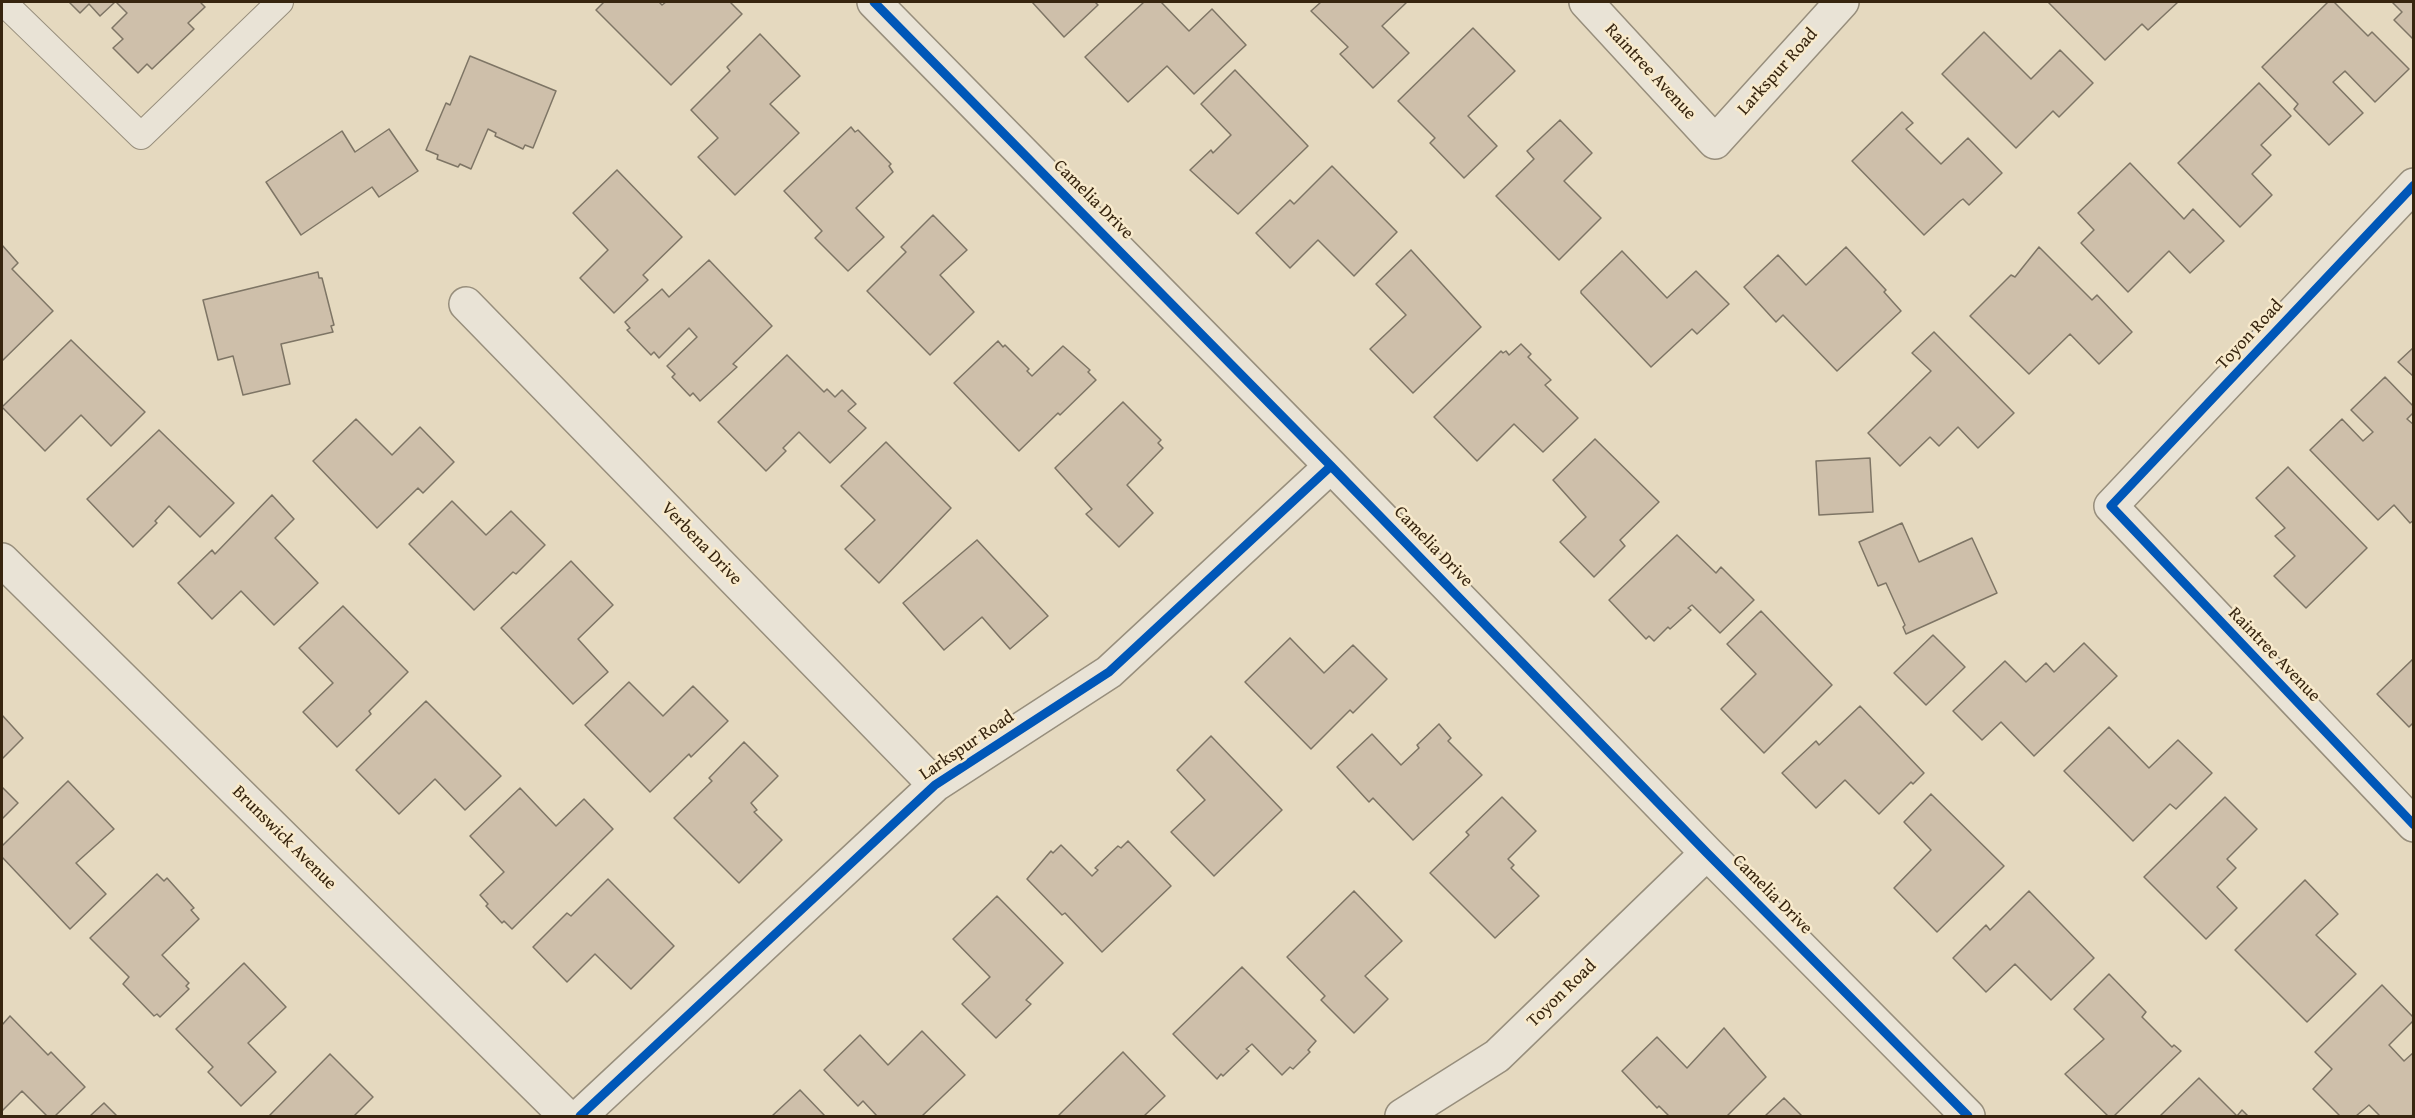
<!DOCTYPE html>
<html>
<head>
<meta charset="utf-8">
<style>
	body { margin:0 }
	#map { position:relative; width:2415px; height:1118px; overflow:hidden; background:#e5d9bf; font-family:"Gentium Book Plus",serif }
	canvas { display:block }
	.frame { position:absolute; inset:0; border:3px solid #37250f; pointer-events:none }
</style>
</head>
<body>
<div id="map">
<canvas width="2415" height="1118"></canvas>
<div class="frame"></div>
</div>
<script>
const ctx = document.querySelector('canvas').getContext('2d');
ctx.lineJoin = 'round';
function fill(path, color) { ctx.fillStyle = color; ctx.fill(path, 'evenodd'); }
const poly = rows => new Path2D(rows.map(r => 'M' + r).join(''));
function stroke(path, color, width, dash) { ctx.strokeStyle = color; ctx.lineWidth = width; ctx.lineCap = dash ? 'butt' : 'round'; ctx.setLineDash(dash || []); ctx.stroke(path); }
function drawText(font, color, halo, rows, align = 'center') {
  ctx.font = font + ' "Gentium Book Plus",serif'; ctx.lineWidth = 5; ctx.setLineDash([]); ctx.textBaseline = 'middle'; ctx.strokeStyle = halo; ctx.fillStyle = color; for (const [text, x, y, turn = 0] of rows) {
    ctx.save(); ctx.translate(x, y); ctx.rotate((+turn || 0) * Math.PI / 180); ctx.textAlign = isNaN(turn) ? turn : align; if (halo) ctx.strokeText(text, 0, 0); ctx.fillText(text, 0, 0); ctx.restore();
  }
}
const building = poly([
	[69,2,115,2,100,16,89,4,80,13,69,2],
	[116,2,203,2,201,3,205,7,188,23,194,29,152,69,147,64,138,73,113,48,123,39,112,28,127,13,116,2],
	[604,2,659,2,662,5,666,2,730,2,742,14,671,85,596,10,604,2],
	[1032,2,1095,2,1098,5,1064,37,1032,2],
	[1144,2,1161,2,1189,31,1212,9,1246,45,1194,94,1167,66,1128,102,1085,57,1144,2],
	[1321,2,1407,2,1382,26,1409,53,1373,88,1340,54,1348,47,1311,11,1321,2],
	[2048,2,2178,2,2148,30,2142,24,2105,60,2048,2],
	[2328,2,2334,2,2368,36,2372,32,2409,69,2375,102,2345,71,2333,82,2363,113,2329,145,2294,109,2298,104,2262,67,2328,2],
	[2392,2,2414,2,2414,40,2394,20,2402,12,2392,2],
	[1473,28,1515,71,1468,116,1497,146,1464,178,1430,143,1435,138,1398,101,1473,28],
	[1984,32,2031,79,2060,50,2093,83,2059,117,2053,111,2016,148,1942,74,1984,32],
	[760,34,800,76,770,104,799,133,735,195,698,157,718,138,691,110,730,71,727,67,760,34],
	[470,56,556,91,533,148,525,145,523,149,495,136,496,133,488,129,471,169,460,164,458,167,437,159,438,155,426,150,446,103,450,105,470,56],
	[1235,70,1308,146,1238,214,1190,170,1211,150,1213,153,1231,135,1201,104,1235,70],
	[2259,83,2291,116,2261,145,2271,155,2252,174,2272,195,2240,227,2178,163,2259,83],
	[1902,112,1913,123,1906,129,1941,164,1968,138,2002,173,1969,205,1963,199,1960,201,1924,235,1852,161,1902,112],
	[1560,120,1592,153,1564,181,1601,218,1559,260,1496,196,1534,159,1527,151,1560,120],
	[851,127,855,132,858,130,891,164,889,166,893,172,856,208,884,237,848,271,815,238,822,231,784,191,851,127],
	[389,129,418,171,379,197,372,187,301,235,266,182,342,131,355,152,389,129],
	[2130,163,2184,219,2193,209,2224,241,2190,273,2169,251,2128,292,2081,243,2094,230,2078,213,2130,163],
	[1332,166,1397,232,1354,276,1318,240,1290,268,1256,233,1290,200,1294,204,1332,166],
	[617,170,682,237,643,275,648,280,614,313,580,278,608,250,573,213,617,170],
	[933,215,967,250,940,275,974,312,930,355,867,291,906,252,901,247,933,215],
	[2,245,18,263,12,269,53,311,2,361,2,245],
	[1846,247,1886,290,1884,292,1901,311,1837,371,1783,315,1776,322,1744,287,1778,255,1806,285,1846,247],
	[2039,247,2092,300,2097,295,2132,332,2099,364,2070,334,2029,374,1970,316,2011,275,2015,277,2039,247],
	[1411,250,1481,327,1413,393,1370,349,1406,315,1376,284,1411,250],
	[1622,251,1667,298,1696,271,1729,304,1697,334,1692,329,1651,367,1581,293,1581,291,1622,251],
	[709,260,772,326,733,364,737,367,700,401,693,393,690,396,672,377,675,374,667,366,697,337,689,328,659,358,654,352,651,355,627,330,630,328,625,322,662,289,669,297,709,260],
	[318,272,319,278,322,278,334,325,331,326,333,332,281,344,290,384,243,395,233,356,218,360,203,300,318,272],
	[1934,332,2014,413,1978,448,1958,427,1939,446,1930,437,1900,466,1868,433,1931,371,1912,353,1934,332],
	[71,340,145,412,111,446,81,415,45,451,2,407,71,340],
	[998,341,1003,347,1005,345,1029,369,1027,371,1032,376,1063,346,1090,370,1088,372,1096,380,1060,415,1058,413,1019,451,954,383,998,341],
	[1521,344,1531,354,1528,357,1551,380,1545,385,1578,418,1543,452,1514,424,1477,461,1434,417,1501,351,1503,353,1506,351,1509,355,1521,344],
	[2414,347,2414,377,2398,362,2414,347],
	[787,355,824,392,827,389,835,397,842,390,856,404,848,411,866,428,830,463,799,432,783,448,786,451,766,471,718,422,787,355],
	[2385,377,2414,407,2414,412,2407,419,2414,425,2414,520,2410,523,2394,505,2378,520,2310,450,2342,419,2363,441,2373,432,2351,410,2385,377],
	[1123,402,1161,440,1158,443,1163,448,1127,485,1153,513,1119,547,1086,514,1092,509,1055,468,1123,402],
	[356,419,392,455,420,427,454,462,423,493,418,488,377,528,313,461,356,419],
	[159,430,234,503,200,537,169,506,155,521,157,523,133,547,87,499,159,430],
	[1595,439,1659,502,1620,540,1625,546,1594,577,1560,542,1586,517,1553,480,1595,439],
	[886,442,951,508,879,583,845,549,875,520,841,486,886,442],
	[1870,458,1873,512,1819,515,1816,461,1870,458],
	[2288,467,2367,548,2306,608,2274,576,2295,556,2275,536,2285,528,2256,498,2288,467],
	[272,495,294,519,275,538,318,583,274,625,241,591,212,619,178,583,212,550,215,554,272,495],
	[452,501,486,535,511,511,545,545,516,574,513,572,474,610,409,544,452,501],
	[1902,523,1919,562,1972,538,1997,593,1906,634,1903,627,1905,625,1886,583,1878,586,1859,542,1902,523],
	[1677,535,1716,573,1721,567,1754,600,1720,633,1692,605,1688,608,1691,610,1670,629,1668,627,1654,641,1649,636,1646,639,1609,600,1677,535],
	[977,540,1048,616,1010,649,982,617,944,650,903,603,977,540],
	[571,561,613,605,578,639,608,672,573,704,501,628,571,561],
	[343,606,408,672,369,711,371,714,337,747,303,712,333,683,299,648,343,606],
	[1761,611,1832,685,1764,753,1721,709,1756,674,1727,644,1761,611],
	[1933,635,1965,667,1926,705,1894,673,1933,635],
	[1290,638,1324,673,1353,645,1387,679,1353,713,1350,710,1311,749,1245,682,1290,638],
	[2084,643,2117,676,2034,756,2001,722,1982,740,1953,711,2005,661,2026,682,2046,663,2054,672,2084,643],
	[2414,658,2414,722,2409,727,2377,694,2414,658],
	[629,682,663,716,693,686,728,721,691,757,689,754,650,792,585,725,629,682],
	[426,701,501,776,465,810,435,779,399,814,356,770,426,701],
	[1860,706,1924,773,1913,784,1911,782,1879,814,1845,780,1816,808,1782,773,1816,741,1819,745,1860,706],
	[2,715,23,738,2,759,2,715],
	[1439,724,1451,738,1448,741,1482,775,1413,840,1373,798,1369,802,1337,767,1372,734,1401,765,1419,748,1417,745,1439,724],
	[2109,727,2149,768,2178,740,2212,773,2176,809,2170,804,2133,841,2064,771,2109,727],
	[1211,736,1282,810,1214,876,1171,832,1205,800,1177,770,1211,736],
	[744,742,778,776,751,803,757,810,754,812,782,840,739,883,674,818,712,781,709,778,744,742],
	[68,781,114,829,76,863,106,894,70,929,2,857,2,846,68,781],
	[2,787,18,803,2,819,2,787],
	[520,788,556,826,584,799,613,829,512,929,504,921,502,923,486,906,488,904,480,895,504,872,470,836,520,788],
	[1931,794,2004,866,1937,932,1894,888,1931,850,1904,822,1931,794],
	[1502,797,1536,831,1508,859,1514,865,1511,868,1539,896,1495,938,1430,873,1469,835,1466,832,1502,797],
	[2225,797,2257,829,2227,859,2236,868,2217,887,2237,908,2206,939,2144,877,2225,797],
	[1128,841,1171,886,1102,952,1065,913,1062,915,1027,879,1051,851,1053,853,1061,845,1092,876,1098,870,1095,868,1118,846,1121,848,1128,841],
	[157,874,164,881,167,878,194,908,191,910,199,919,162,955,189,983,186,986,189,989,160,1017,157,1014,154,1016,123,984,129,977,90,938,157,874],
	[608,879,674,946,631,989,595,954,567,982,533,947,567,913,571,916,608,879],
	[2305,880,2338,914,2316,935,2356,974,2307,1022,2235,950,2305,880],
	[1354,891,1402,941,1365,976,1388,999,1354,1033,1321,1000,1325,996,1287,957,1354,891],
	[2029,891,2094,958,2051,1000,2015,964,1986,992,1953,958,1986,925,1990,930,2029,891],
	[997,896,1063,963,1026,1000,1031,1004,996,1038,962,1004,990,977,953,939,997,896],
	[244,963,286,1007,248,1043,276,1072,241,1106,208,1072,213,1067,176,1029,244,963],
	[1242,967,1316,1041,1308,1050,1310,1052,1293,1069,1290,1067,1282,1075,1252,1044,1246,1049,1249,1051,1223,1076,1221,1074,1217,1079,1173,1034,1242,967],
	[2109,974,2146,1012,2142,1017,2172,1047,2174,1045,2181,1051,2114,1116,2108,1116,2065,1074,2104,1039,2074,1009,2109,974],
	[2382,985,2414,1018,2414,1020,2389,1045,2404,1061,2414,1052,2414,1114,2411,1116,2380,1116,2369,1105,2356,1116,2340,1116,2313,1089,2332,1069,2315,1052,2382,985],
	[10,1016,48,1055,51,1052,85,1087,55,1116,47,1116,22,1091,2,1111,2,1025,10,1016],
	[1724,1028,1766,1077,1727,1116,1669,1116,1659,1106,1657,1108,1622,1071,1657,1037,1687,1068,1724,1028],
	[922,1031,965,1075,922,1116,877,1116,863,1101,858,1106,824,1070,860,1035,888,1065,922,1031],
	[1123,1052,1165,1096,1144,1116,1060,1116,1059,1115,1123,1052],
	[330,1054,373,1097,354,1116,269,1116,330,1054],
	[2199,1078,2237,1116,2242,1110,2248,1116,2160,1116,2199,1078],
	[800,1090,825,1116,772,1116,800,1090],
	[1784,1098,1802,1116,1765,1116,1784,1098],
	[104,1103,117,1116,90,1116,104,1103]
]);
fill(building, '#cebfaa');
stroke(building, '#7e7565', 1.5);
const lane = poly([
	[3,2,141,136,280,2]
]);
const street = poly([
	[874,2,1331,466,1707,853,1968,1116],
	[1586,2,1715,142,1842,2],
	[2414,185,2111,506,2414,825],
	[466,304,935,785],
	[2,560,566,1116],
	[580,1116,935,785,1109,672,1331,466],
	[1402,1116,1497,1056,1707,853]
]);
stroke(lane, '#978e7c', 28);
stroke(street, '#978e7c', 36);
stroke(lane, '#e9e3d6', 26);
stroke(street, '#e9e3d6', 33);
stroke(poly([
	[874,2,1331,466,1707,853,1968,1116],
	[2414,185,2111,506,2414,825],
	[580,1116,935,785,1109,672,1331,466]
]), '#0057b8', 9);
drawText('18px', '#37250f', '#f8eacc', [
	["Raintree Avenue",1650,72,47],
	["Larkspur Road",1778,72,-48],
	["Camelia Drive",1093,200,45],
	["Toyon Road",2250,335,-47],
	["Verbena Drive",701,544,46],
	["Camelia Drive",1433,547,46],
	["Raintree Avenue",2274,655,46],
	["Larkspur Road",967,746,-34],
	["Brunswick Avenue",284,838,45],
	["Camelia Drive",1772,895,45],
	["Toyon Road",1562,994,-44]
]);
</script>
</body>
</html>
